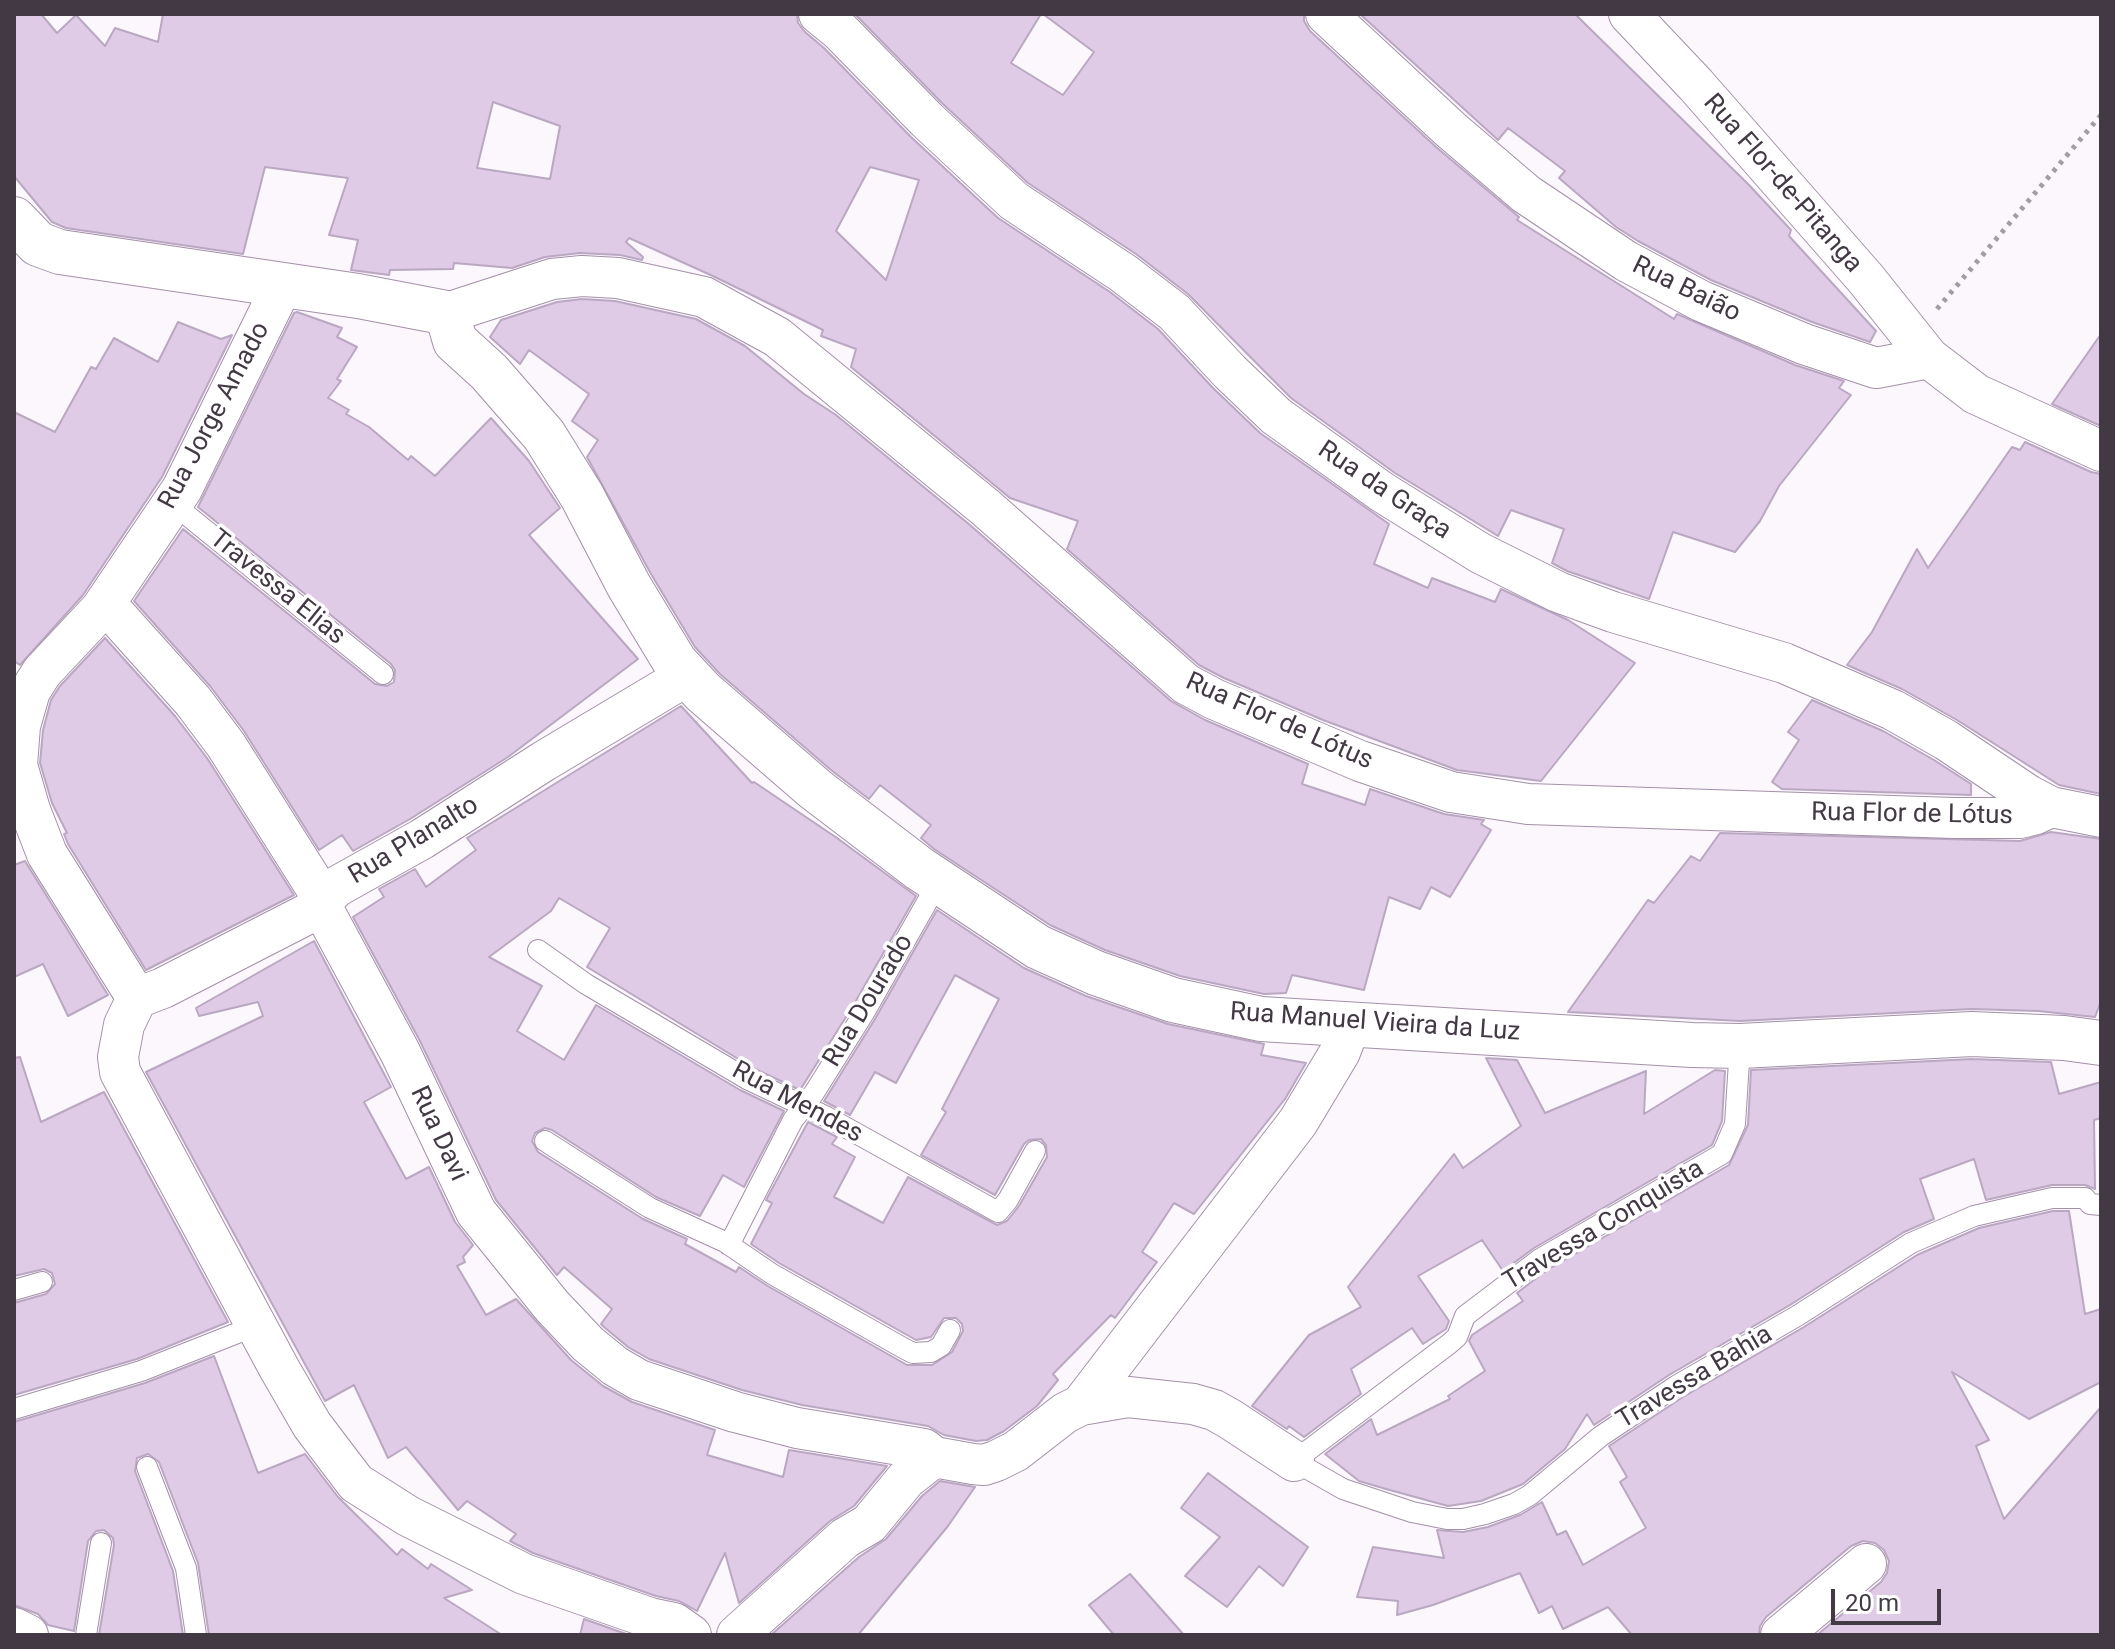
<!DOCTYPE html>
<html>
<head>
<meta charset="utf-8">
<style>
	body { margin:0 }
	#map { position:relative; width:2115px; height:1649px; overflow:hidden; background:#fbf7fc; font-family:Roboto,sans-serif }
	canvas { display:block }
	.frame { position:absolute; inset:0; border:16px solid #423944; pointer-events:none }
	.scale { position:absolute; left:1831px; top:1589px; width:110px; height:36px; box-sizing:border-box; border:4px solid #423944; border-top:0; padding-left:10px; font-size:24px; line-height:28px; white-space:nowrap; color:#423944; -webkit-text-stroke:6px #fff; paint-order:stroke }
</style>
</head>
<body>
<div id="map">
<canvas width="2115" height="1649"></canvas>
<div class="frame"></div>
<div class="scale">20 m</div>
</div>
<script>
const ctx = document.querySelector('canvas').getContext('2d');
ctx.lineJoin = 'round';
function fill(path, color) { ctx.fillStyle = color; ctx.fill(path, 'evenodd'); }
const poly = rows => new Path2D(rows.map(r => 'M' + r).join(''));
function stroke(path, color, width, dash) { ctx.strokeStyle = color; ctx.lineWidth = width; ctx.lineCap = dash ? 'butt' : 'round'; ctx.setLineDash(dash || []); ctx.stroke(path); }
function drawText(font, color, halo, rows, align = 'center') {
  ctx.font = font + ' Roboto,sans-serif'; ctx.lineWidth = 7; ctx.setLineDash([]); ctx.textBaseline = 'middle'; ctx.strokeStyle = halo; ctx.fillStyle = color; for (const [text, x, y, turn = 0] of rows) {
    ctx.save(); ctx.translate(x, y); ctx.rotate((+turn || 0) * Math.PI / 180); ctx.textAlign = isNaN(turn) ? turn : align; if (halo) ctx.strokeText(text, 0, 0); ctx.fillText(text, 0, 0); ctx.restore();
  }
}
const building = poly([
	[14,14,41,14,57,33,76,15,105,46,115,28,158,42,163,14,797,14,798,23,805,32,824,48,911,137,998,218,1110,292,1158,329,1213,388,1260,433,1389,524,1374,564,1428,588,1432,578,1495,602,1501,589,1568,620,1635,663,1541,781,1457,770,1323,720,1224,678,1199,665,1067,549,1078,521,1010,498,851,367,856,349,821,336,823,330,715,277,629,238,626,242,643,257,642,260,620,255,580,253,545,257,512,268,454,263,453,269,390,270,389,275,351,270,358,240,329,235,348,178,265,167,243,254,66,228,52,222,14,176,14,14],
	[493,102,560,126,550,179,477,168,493,102],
	[870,167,919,180,886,280,836,231,870,167],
	[855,14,1041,14,1011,63,1063,95,1094,52,1043,14,1304,14,1304,21,1310,31,1436,147,1519,217,1517,220,1674,319,1677,314,1795,365,1844,381,1839,388,1851,395,1779,486,1760,521,1735,552,1673,532,1649,599,1567,571,1552,563,1564,529,1511,510,1498,536,1395,473,1291,398,1188,294,1136,254,1028,183,943,104,855,14],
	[1360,14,1575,14,1749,185,1791,230,1789,236,1876,331,1870,342,1812,322,1711,280,1638,241,1616,227,1559,178,1565,171,1508,128,1498,140,1360,14],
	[582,299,615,301,696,319,745,346,804,394,836,415,970,525,1171,701,1205,720,1308,764,1302,784,1365,805,1370,789,1444,814,1484,820,1481,824,1491,830,1450,897,1431,887,1420,909,1389,897,1364,990,1292,975,1286,993,1264,994,1180,976,1105,950,1050,925,934,849,921,838,931,825,880,785,869,799,831,770,720,674,695,647,651,574,587,457,598,440,572,421,589,394,529,350,520,364,490,337,501,320,557,302,582,299],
	[297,312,342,328,337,337,357,347,337,379,341,381,328,398,349,410,346,414,369,427,408,460,411,456,435,476,491,418,529,461,560,508,529,535,638,659,508,757,410,819,353,851,342,835,319,850,244,731,210,686,134,601,183,529,375,684,387,686,394,682,395,670,391,664,198,507,294,313,297,312],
	[178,322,221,339,232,335,162,477,83,595,20,665,14,661,14,412,55,432,91,367,96,369,114,338,158,362,178,322],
	[2101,334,2101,426,2052,404,2101,334],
	[2025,442,2091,472,2101,474,2101,794,2059,785,1957,720,1902,689,1847,665,1872,632,1917,549,1928,568,2012,447,2020,450,2025,442],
	[105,638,175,716,207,758,294,895,146,970,68,844,64,834,67,833,52,803,40,763,43,730,51,700,60,686,105,638],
	[1812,700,1883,731,1934,760,1971,784,1971,795,1782,789,1772,782,1799,740,1788,732,1812,700],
	[681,706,752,783,754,782,837,838,916,896,853,1006,800,1090,753,1068,587,967,610,928,559,898,551,911,489,957,542,986,517,1031,564,1060,596,1005,740,1090,784,1111,744,1187,723,1175,700,1216,656,1197,552,1130,545,1128,535,1133,532,1141,538,1152,643,1219,687,1239,685,1244,736,1272,739,1267,766,1285,907,1365,932,1365,952,1352,963,1331,962,1324,956,1318,944,1318,931,1337,916,1340,779,1263,751,1244,772,1203,766,1200,808,1122,837,1137,832,1144,855,1157,834,1197,883,1223,908,1177,997,1225,1007,1221,1019,1206,1047,1157,1046,1145,1041,1139,1029,1140,1024,1144,995,1195,921,1155,946,1112,942,1109,999,999,955,975,896,1083,875,1072,850,1115,824,1101,875,1019,937,910,1024,968,1086,996,1168,1024,1264,1044,1261,1055,1306,1063,1285,1099,1194,1214,1174,1203,1142,1252,1157,1262,1115,1318,1111,1315,1053,1374,1058,1380,1037,1406,1004,1431,987,1440,976,1441,944,1435,928,1426,802,1405,742,1390,649,1359,628,1347,604,1327,601,1324,612,1309,564,1267,557,1275,496,1200,420,1041,353,917,384,897,379,889,415,869,426,887,476,850,467,838,681,706],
	[2051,832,2101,839,2101,1001,2095,1017,2038,1011,1971,1009,1740,1021,1568,1012,1648,900,1654,903,1691,856,1700,861,1720,833,2020,841,2051,832],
	[25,861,108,995,68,1016,43,964,14,977,14,865,25,861],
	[314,941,391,1087,364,1102,406,1179,429,1167,455,1222,473,1245,463,1257,465,1262,457,1266,486,1315,516,1299,571,1360,603,1386,632,1402,715,1430,707,1455,783,1477,789,1450,887,1466,854,1506,830,1521,739,1603,725,1553,697,1611,679,1601,656,1596,533,1553,510,1541,516,1534,467,1501,458,1510,406,1447,388,1458,354,1385,325,1401,146,1072,263,1016,258,1002,199,1016,196,1008,314,941],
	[20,1057,41,1122,104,1092,228,1322,137,1359,14,1395,14,1303,46,1294,55,1284,52,1273,44,1269,14,1276,14,1058,20,1057],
	[1486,1058,1517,1060,1545,1113,1646,1071,1644,1114,1715,1070,1725,1071,1722,1121,1712,1145,1534,1248,1503,1271,1482,1240,1418,1276,1449,1321,1446,1329,1423,1344,1412,1328,1351,1369,1361,1394,1304,1437,1289,1426,1287,1429,1252,1406,1309,1335,1361,1307,1348,1287,1454,1154,1463,1168,1521,1126,1486,1058],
	[1972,1059,2051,1062,2059,1094,2101,1082,2101,1118,2094,1120,2095,1189,2085,1185,2052,1185,1986,1200,1974,1159,1920,1179,1934,1219,1904,1232,1790,1305,1669,1375,1594,1425,1587,1414,1565,1449,1523,1484,1481,1501,1448,1506,1386,1489,1359,1481,1325,1454,1371,1419,1377,1435,1450,1399,1448,1396,1485,1371,1469,1341,1472,1335,1523,1301,1517,1293,1547,1270,1729,1165,1748,1125,1751,1070,1972,1059],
	[2053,1211,2069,1211,2085,1314,2101,1309,2101,1382,2029,1419,1952,1372,1989,1440,1976,1446,2004,1519,2101,1407,2101,1635,1817,1635,1881,1582,1887,1573,1889,1561,1884,1550,1875,1543,1863,1541,1851,1546,1766,1617,1760,1626,1759,1635,1632,1635,1608,1607,1563,1629,1552,1606,1539,1613,1520,1573,1433,1605,1397,1615,1398,1601,1357,1597,1373,1547,1444,1558,1437,1530,1463,1532,1488,1527,1520,1515,1542,1502,1557,1535,1566,1531,1583,1565,1646,1528,1620,1482,1627,1477,1609,1446,1683,1397,1804,1327,1917,1255,1979,1228,2053,1211],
	[214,1356,258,1473,305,1454,338,1497,397,1555,402,1549,428,1569,431,1564,472,1590,444,1598,502,1635,209,1635,198,1563,159,1462,148,1454,137,1458,135,1471,173,1571,183,1635,99,1635,114,1545,113,1538,104,1530,96,1531,88,1541,74,1631,48,1625,38,1614,14,1605,14,1422,145,1383,214,1356],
	[1208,1473,1308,1547,1283,1586,1259,1566,1227,1607,1185,1576,1220,1537,1181,1508,1208,1473],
	[940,1481,975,1487,948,1526,858,1635,771,1635,859,1557,886,1539,922,1496,940,1481],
	[1130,1574,1184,1635,1114,1635,1089,1605,1130,1574],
	[584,1619,629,1635,580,1635,584,1619]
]);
fill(building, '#dfcbe5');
stroke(building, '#baa7c1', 2);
const service = poly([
	[172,503,383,674],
	[538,950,586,984,747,1079,827,1117,998,1212,1008,1200,1035,1151],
	[1740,1046,1735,1124,1722,1154,1540,1259,1465,1316,1457,1337,1449,1344,1294,1461,1343,1489,1412,1512,1447,1519,1463,1519,1485,1514,1514,1504,1530,1495,1601,1436,1676,1386,1797,1316,1911,1243,1974,1216,2052,1198,2085,1198,2090,1204,2101,1205],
	[545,1141,650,1208,725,1242,772,1274,905,1349,913,1353,931,1352,941,1346,950,1330],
	[729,1245,793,1120,814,1093,864,1013,939,881],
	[14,1290,42,1282],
	[14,1409,141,1371,255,1326],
	[147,1467,186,1568,196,1635],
	[86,1635,101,1543]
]);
const minor = poly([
	[819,14,840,31,927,120,1014,201,1123,273,1174,312,1230,372,1276,416,1382,492,1480,553,1558,592,1613,612,1784,663,1893,710,1946,740,2028,795,2051,807],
	[1326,14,1451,130,1526,194,1626,261,1701,301,1804,344,1876,368,1929,358,1976,394,2101,451],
	[1629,14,1696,85,1866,279,1929,358],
	[447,313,552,279,582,276,618,278,704,297,777,337,985,507,1186,684,1214,699,1360,761,1451,792,1528,804,1954,818,2020,818,2036,814,2051,807,2101,817],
	[105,603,193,701,226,745,315,886,325,913,400,1052,476,1212,552,1306,588,1344,615,1366,639,1380,735,1412,797,1428,924,1449,934,1457],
	[137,998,124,1025,118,1057,120,1072,279,1368,312,1425,356,1483,408,1516,524,1574,650,1618,674,1623,691,1635],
	[137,998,47,854,30,810,17,765,20,726,30,691,42,672,101,609,182,489,282,286],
	[137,998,163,988,313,911,336,887,422,839,544,761,688,675],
	[1081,1405,1128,1397,1193,1404,1214,1410,1230,1419,1294,1461],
	[934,1457,973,1464,984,1465,996,1461,1016,1451,1065,1413,1081,1405,1298,1122,1340,1052,1351,1023],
	[14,1628,28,1635],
	[737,1635,845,1538,869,1524,906,1479,934,1457],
	[1781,1635,1866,1564]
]);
const tertiary = poly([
	[14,219,38,244,60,252,358,296,447,313,455,341,489,372,544,435,582,496,629,586,675,662,703,692,815,789,920,869,1038,947,1096,973,1173,1000,1261,1019,1692,1045,1740,1046,1972,1034,2064,1038,2101,1043]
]);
stroke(service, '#a490a9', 22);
stroke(minor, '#a490a9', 42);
stroke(tertiary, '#a490a9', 46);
stroke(poly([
	[1937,309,2101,115]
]), '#a29ca3', 5, [4, 6]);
stroke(service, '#fff', 20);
stroke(minor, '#fff', 40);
stroke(tertiary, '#fff', 44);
drawText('26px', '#423944', '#fff', [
	["Rua Flor-de-Pitanga",1782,184,49],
	["Rua Baião",1686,290,26],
	["Rua Jorge Amado",215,416,-62],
	["Rua da Graça",1384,491,34],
	["Travessa Elias",277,588,39],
	["Rua Flor de Lótus",1279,722,24],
	["Rua Flor de Lótus",1912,815,1],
	["Rua Planalto",414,841,-31],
	["Rua Dourado",869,1001,-59],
	["Rua Manuel Vieira da Luz",1375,1023,4],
	["Rua Mendes",797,1103,28],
	["Rua Davi",438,1134,65],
	["Travessa Conquista",1604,1226,-31],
	["Travessa Bahia",1695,1378,-31]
]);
</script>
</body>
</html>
